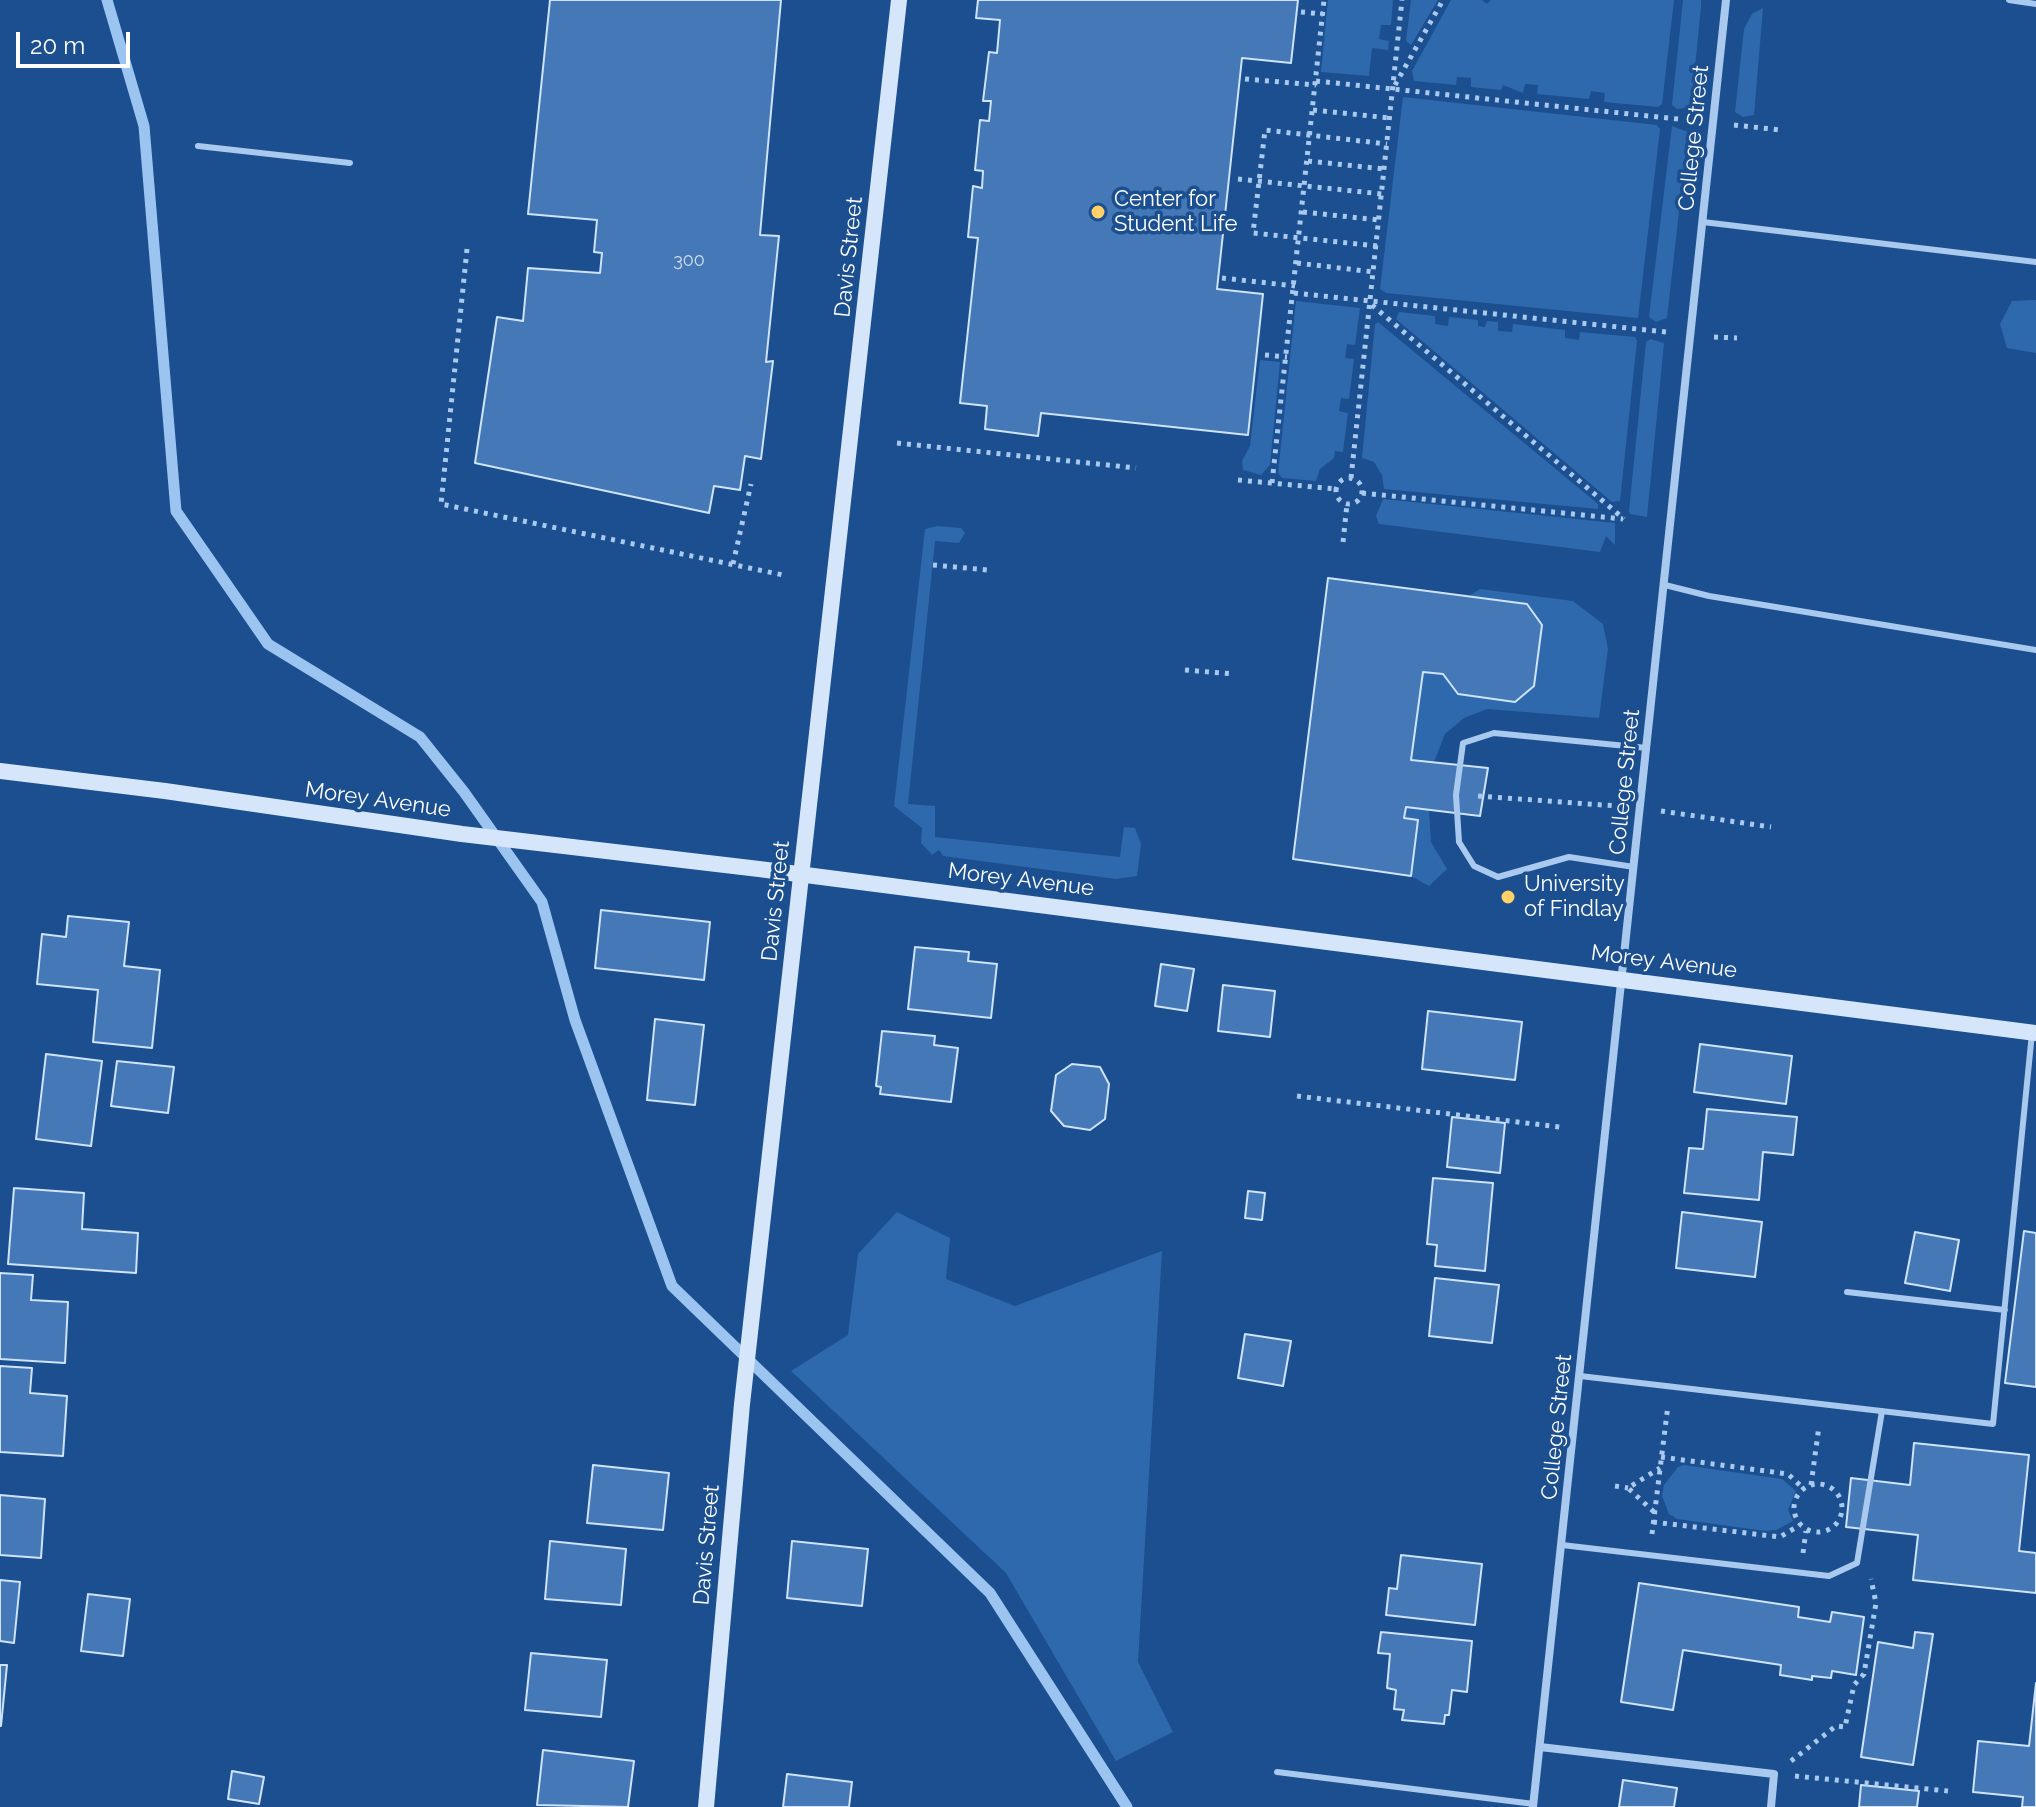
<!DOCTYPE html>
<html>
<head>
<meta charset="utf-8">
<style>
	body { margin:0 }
	#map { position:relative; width:2036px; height:1807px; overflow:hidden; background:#1b4f8f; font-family:Raleway,sans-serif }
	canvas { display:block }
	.scale { position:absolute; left:16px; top:32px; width:114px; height:36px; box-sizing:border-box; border:4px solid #fff; border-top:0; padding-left:10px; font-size:24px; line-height:28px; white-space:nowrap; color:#fff; -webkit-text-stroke:6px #1b4f8f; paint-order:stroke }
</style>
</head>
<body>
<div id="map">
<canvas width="2036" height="1807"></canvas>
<div class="scale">20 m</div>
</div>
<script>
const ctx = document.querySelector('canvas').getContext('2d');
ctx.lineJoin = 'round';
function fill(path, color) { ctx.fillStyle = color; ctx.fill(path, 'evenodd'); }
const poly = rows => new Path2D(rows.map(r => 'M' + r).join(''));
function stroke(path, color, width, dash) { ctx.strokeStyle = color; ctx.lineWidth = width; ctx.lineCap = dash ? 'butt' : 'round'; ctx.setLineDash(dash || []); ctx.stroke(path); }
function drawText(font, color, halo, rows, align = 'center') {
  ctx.font = font + ' Raleway,sans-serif'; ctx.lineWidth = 7; ctx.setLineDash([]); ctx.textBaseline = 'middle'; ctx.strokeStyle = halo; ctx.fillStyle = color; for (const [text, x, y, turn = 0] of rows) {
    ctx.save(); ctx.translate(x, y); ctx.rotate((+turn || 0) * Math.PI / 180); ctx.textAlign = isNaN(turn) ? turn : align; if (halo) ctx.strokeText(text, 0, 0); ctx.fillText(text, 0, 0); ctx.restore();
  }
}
fill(poly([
	[1328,0,1393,0,1391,25,1381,25,1379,39,1389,41,1388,50,1372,48,1369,76,1321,72],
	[1411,0,1438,0,1411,45,1406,41],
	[1451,0,1482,0,1487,4,1491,0,1674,0,1662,104,1658,107,1604,102,1605,93,1591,91,1589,99,1537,94,1538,85,1525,84,1523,93,1503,85,1501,90,1471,87,1471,78,1457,77,1456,85,1414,81,1412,71],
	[1683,0,1701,0,1701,7,1691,107,1677,109,1672,105],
	[1763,8,1754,115,1743,117,1735,112,1744,29,1752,14],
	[1403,97,1657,125,1660,129,1638,318,1386,293,1380,289],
	[1672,126,1688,132,1667,318,1656,322,1649,317],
	[2036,300,2036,353,2007,348,2000,324,2012,301],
	[1296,301,1360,308,1355,345,1347,344,1345,358,1354,359,1349,399,1341,398,1339,411,1348,413,1343,452,1335,451,1334,458,1320,469,1316,481,1282,478,1278,473],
	[1399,312,1435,316,1435,324,1448,326,1449,317,1478,320,1478,326,1485,327,1487,321,1498,322,1498,331,1512,332,1513,324,1565,330,1565,338,1579,340,1580,332,1635,337,1637,341,1620,501,1612,502,1396,319],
	[1378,322,1598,504,1598,509,1384,489,1382,475,1374,462,1362,458,1375,324],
	[1650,339,1664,343,1647,517,1630,514,1629,511,1646,342],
	[1260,360,1280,362,1270,465,1261,475,1243,470,1242,461,1250,446],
	[1383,499,1615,523,1615,545,1606,536,1600,552,1379,524,1376,516],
	[937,526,961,528,965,533,959,543,935,541,908,804,935,806,935,837,1120,857,1124,827,1135,828,1141,844,1137,876,1116,879,943,856,939,850,932,855,921,843,922,828,894,806,925,529],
	[1480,589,1573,601,1603,624,1608,649,1599,718,1487,709,1464,718,1445,734,1434,762,1411,760,1423,672,1443,674,1458,694,1514,702,1534,686,1542,625,1527,604,1469,596],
	[1406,807,1429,810,1431,842,1447,869,1429,886,1411,876,1418,821,1404,818],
	[897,1212,950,1238,946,1279,1015,1306,1162,1251,1138,1662,1173,1732,1116,1761,1006,1573,791,1371,848,1335,858,1254],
	[1684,1465,1782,1479,1796,1491,1788,1510,1793,1521,1776,1530,1766,1531,1677,1519,1669,1514,1662,1496,1664,1485,1678,1467]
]), '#2e69ad');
stroke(poly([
	[107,0,144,126,176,511,268,644,420,737,464,792,542,902,575,1020,672,1286,990,1593,1127,1807]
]), '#9cc4f0', 11);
const building = poly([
	[550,0,781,0,760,235,779,236,766,362,773,361,761,459,745,456,740,490,714,486,709,513,475,463,497,317,523,321,528,268,600,273,602,253,594,252,597,220,528,214,550,0],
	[978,0,1298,0,1291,63,1242,58,1217,289,1263,294,1248,435,1041,413,1038,436,985,429,987,406,960,403,978,238,968,237,973,186,982,188,983,171,975,170,980,120,989,121,991,101,983,101,989,52,997,53,1000,20,976,18,978,0],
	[1328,578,1527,604,1542,625,1534,686,1515,702,1458,694,1443,674,1423,672,1411,760,1488,768,1480,816,1406,807,1404,818,1418,820,1411,876,1293,859,1328,578],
	[601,910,710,922,704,980,595,968,601,910],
	[68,916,129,922,124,966,160,970,152,1048,93,1042,98,990,37,984,42,934,66,937,68,916],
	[915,947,969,952,968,961,997,964,991,1018,908,1009,915,947],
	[1161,964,1194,969,1187,1011,1155,1006,1161,964],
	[1223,985,1275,991,1270,1037,1218,1031,1223,985],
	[1428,1011,1522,1022,1515,1080,1422,1069,1428,1011],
	[655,1019,704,1025,695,1105,647,1100,655,1019],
	[882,1031,935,1036,934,1045,958,1048,951,1102,880,1094,881,1087,876,1086,882,1031],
	[1700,1044,1792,1056,1786,1104,1694,1092,1700,1044],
	[46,1054,102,1061,91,1146,36,1139,46,1054],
	[117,1061,174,1067,168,1113,111,1106,117,1061],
	[1072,1064,1100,1067,1109,1084,1105,1119,1090,1130,1064,1126,1051,1111,1056,1075,1072,1064],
	[1707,1109,1797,1117,1793,1155,1763,1152,1759,1200,1684,1193,1689,1148,1703,1149,1707,1109],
	[1452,1117,1505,1123,1500,1173,1447,1167,1452,1117],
	[1433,1178,1493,1183,1485,1271,1435,1266,1437,1245,1427,1244,1433,1178],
	[14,1188,84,1193,82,1229,138,1233,136,1273,8,1264,14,1188],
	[1248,1191,1265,1193,1262,1220,1245,1218,1248,1191],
	[1682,1212,1762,1222,1755,1277,1676,1268,1682,1212],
	[2024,1231,2036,1233,2036,1387,2005,1383,2024,1231],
	[1915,1232,1959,1240,1950,1291,1905,1283,1915,1232],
	[0,1273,33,1275,31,1300,68,1302,65,1363,0,1359,0,1273],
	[1435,1278,1499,1285,1492,1343,1429,1336,1435,1278],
	[1245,1334,1291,1341,1283,1386,1238,1378,1245,1334],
	[0,1366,32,1368,30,1393,67,1396,63,1456,0,1452,0,1366],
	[1914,1443,2029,1455,2019,1551,2036,1553,2036,1593,1913,1580,1918,1535,1846,1527,1851,1478,1910,1485,1914,1443],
	[593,1465,669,1473,663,1530,587,1523,593,1465],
	[0,1495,45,1499,41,1558,0,1555,0,1495],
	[550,1541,626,1549,621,1605,545,1599,550,1541],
	[792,1541,868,1549,862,1606,787,1598,792,1541],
	[1401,1555,1482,1564,1475,1625,1386,1615,1389,1588,1397,1589,1401,1555],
	[0,1580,20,1582,14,1643,0,1641,0,1580],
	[1639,1583,1799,1607,1798,1617,1830,1622,1832,1612,1864,1617,1856,1675,1832,1671,1831,1678,1812,1676,1812,1680,1780,1675,1781,1665,1683,1650,1673,1710,1621,1702,1639,1583],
	[88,1594,130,1599,123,1656,81,1651,88,1594],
	[1381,1632,1472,1641,1467,1692,1452,1690,1449,1715,1445,1715,1444,1724,1402,1720,1404,1710,1394,1709,1396,1690,1387,1688,1390,1654,1378,1653,1381,1632],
	[1915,1632,1933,1634,1913,1765,1861,1757,1878,1642,1913,1648,1915,1632],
	[531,1653,607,1660,601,1717,525,1710,531,1653],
	[0,1665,7,1665,1,1726,0,1726,0,1665],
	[2036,1683,2036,1807,2022,1807,2023,1797,1973,1792,1978,1741,2029,1746,2036,1683],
	[543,1750,634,1761,628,1807,537,1805,543,1750],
	[232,1771,264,1777,259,1804,228,1799,232,1771],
	[787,1774,852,1782,849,1807,783,1807,787,1774],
	[1623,1780,1677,1788,1674,1807,1619,1807,1623,1780],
	[1861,1785,1919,1791,1917,1807,1859,1807,1861,1785]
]);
fill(building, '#4478b7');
stroke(building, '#cfe3fa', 2);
stroke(poly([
	[1301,12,1323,14],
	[1245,79,1316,85],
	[1316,81,1687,120],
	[1395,85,1443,0],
	[1313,110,1390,118],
	[1734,125,1781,130],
	[1308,161,1384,169],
	[1238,179,1382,194],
	[1303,212,1379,220],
	[1377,246,1253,233,1265,130,1387,144],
	[467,249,441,504,783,575],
	[1297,263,1374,272],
	[1222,278,1295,286],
	[1294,293,1666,332],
	[1372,305,1624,519],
	[1714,337,1737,338],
	[1265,355,1287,357],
	[897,443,1136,468],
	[1351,478,1402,0],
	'1336 491a13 13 0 1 1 26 0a13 13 0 1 1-26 0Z',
	[1238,480,1336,489],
	[1272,483,1324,0],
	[1362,493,1623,519],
	[1343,542,1347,504],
	[733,564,751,484],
	[933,565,988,570],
	[1185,670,1234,674],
	[1478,796,1617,806],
	[1661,811,1771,827],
	[1297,1096,1560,1127],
	[1661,1457,1788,1474,1803,1488],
	'1794 1508a24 24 0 1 1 48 0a24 24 0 1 1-48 0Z',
	[1811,1485,1819,1426],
	[1615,1486,1628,1488],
	[1654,1512,1628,1488,1660,1468],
	[1653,1522,1780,1537,1800,1525],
	[1652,1534,1668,1405],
	[1803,1553,1806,1531],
	[1791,1761,1836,1726,1845,1727,1854,1685,1864,1674,1876,1603,1871,1579],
	[1795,1776,1948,1791]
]), '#a9c9ee', 5, [4, 6]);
stroke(poly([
	[2009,0,2036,4],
	[198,146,350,163],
	[1703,222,2036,262],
	[1665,585,1709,596,2036,650],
	[1634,867,1569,857,1498,877,1474,866,1459,842,1456,795,1463,743,1494,733,1647,748],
	[1847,1292,2005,1310],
	[1580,1376,1993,1424,2032,1033],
	[1562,1545,1829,1576,1857,1563,1882,1411],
	[1277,1772,1534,1804]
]), '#a9c9ee', 6);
stroke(poly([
	[1540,1747,1774,1774,1771,1807],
	[1533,1807,1726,0]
]), '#a9c9ee', 8);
stroke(poly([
	[0,771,165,791,462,834,759,869,2036,1033],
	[706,1807,742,1404,899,0]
]), '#d6e6fa', 16);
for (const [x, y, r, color] of [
	[1098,212,8,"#ffd166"],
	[1508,897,8,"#ffd166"]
]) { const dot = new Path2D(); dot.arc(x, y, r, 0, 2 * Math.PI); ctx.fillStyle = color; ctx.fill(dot); stroke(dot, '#1b4f8f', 3); }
drawText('18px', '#d0dded', null, [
	["300",689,261]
]);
drawText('22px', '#fff', '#1b4f8f', [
	["College Street",1694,138,-84],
	["Davis Street",849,257,-84],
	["College Street",1625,782,-84],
	["Morey Avenue",378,800,8],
	["Morey Avenue",1021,880,7],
	["Davis Street",776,901,-84],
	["Morey Avenue",1664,962,7],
	["College Street",1557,1427,-84],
	["Davis Street",707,1545,-85]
]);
drawText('22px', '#fff', '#1b4f8f', [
	["Center for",1114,199],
	["Student Life",1114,224],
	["University",1524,884],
	["of Findlay",1524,909]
], 'left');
</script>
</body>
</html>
